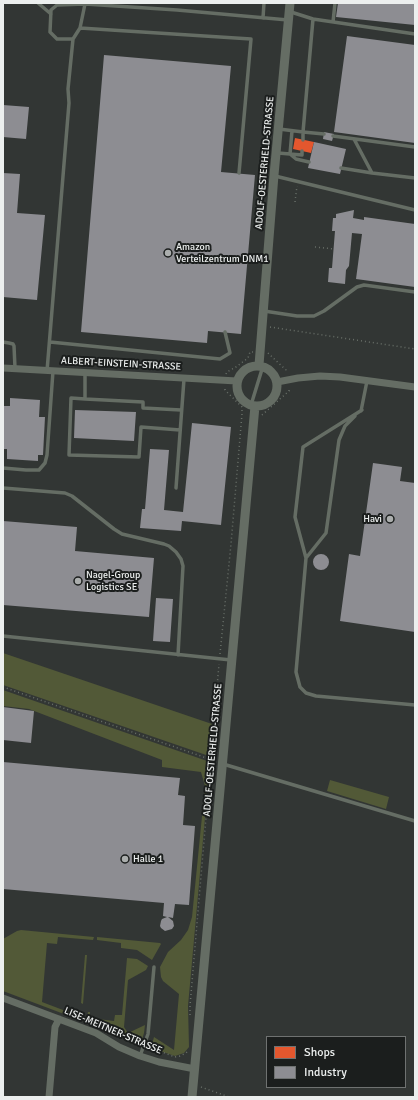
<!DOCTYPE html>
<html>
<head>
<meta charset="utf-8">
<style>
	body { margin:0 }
	#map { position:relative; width:418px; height:1100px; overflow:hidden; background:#323634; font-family:Signika,sans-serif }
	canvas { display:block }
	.frame { position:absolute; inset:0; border:4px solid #ecefee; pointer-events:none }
	.legend { position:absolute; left:266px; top:1036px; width:140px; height:52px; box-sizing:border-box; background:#1b1e1d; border:1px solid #6f7271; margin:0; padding:5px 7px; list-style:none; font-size:12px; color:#ecefee }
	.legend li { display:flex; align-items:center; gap:8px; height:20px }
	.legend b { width:20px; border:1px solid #6f7271 }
</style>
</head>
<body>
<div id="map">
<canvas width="418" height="1100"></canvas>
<div class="frame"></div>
<ul class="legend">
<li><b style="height:11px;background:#e4572e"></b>Shops</li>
<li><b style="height:11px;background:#8d8d92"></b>Industry</li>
</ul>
</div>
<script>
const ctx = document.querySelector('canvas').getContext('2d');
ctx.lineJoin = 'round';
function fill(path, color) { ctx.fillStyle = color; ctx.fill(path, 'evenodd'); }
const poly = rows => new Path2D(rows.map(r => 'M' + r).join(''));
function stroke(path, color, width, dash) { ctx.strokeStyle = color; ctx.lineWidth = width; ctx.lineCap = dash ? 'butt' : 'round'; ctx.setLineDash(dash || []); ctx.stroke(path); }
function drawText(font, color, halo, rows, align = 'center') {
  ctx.font = font + ' Signika,sans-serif'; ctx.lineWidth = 4; ctx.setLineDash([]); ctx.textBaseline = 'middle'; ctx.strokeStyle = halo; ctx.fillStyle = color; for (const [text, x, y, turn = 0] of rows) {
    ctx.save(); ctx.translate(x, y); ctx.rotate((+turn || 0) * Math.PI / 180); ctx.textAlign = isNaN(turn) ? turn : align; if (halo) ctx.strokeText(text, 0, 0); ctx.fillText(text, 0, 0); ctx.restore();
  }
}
fill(poly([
	[3,653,212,724,209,756,3,685],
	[3,690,210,762,188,1006,189,1047,184,1053,175,1056,151,1048,154,1037,174,1050,179,994,163,981,161,977,160,967,168,952,181,940,188,930,192,917,205,786,201,772,162,767,162,760,29,709,3,706],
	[330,780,389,797,386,809,327,791],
	[21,930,94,937,93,940,58,937,57,944,47,943,42,1002,63,1010,78,1012,78,1017,87,1018,88,1012,90,1012,90,1018,114,1021,115,1015,122,1015,127,958,137,959,148,966,146,970,128,980,124,1027,128,1033,145,1025,144,1033,141,1043,3,991,3,939,17,931],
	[97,937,160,943,161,944,152,960,137,950,121,948,121,943,97,940],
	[85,955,87,955,83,1004,81,1003]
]), '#525937');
fill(poly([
	[295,138,314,142,311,153,293,149]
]), '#e4572e');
fill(poly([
	[338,3,415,3,415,25,336,17],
	[347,36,415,45,415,143,334,132],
	[104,55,231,66,221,172,255,175,241,334,208,331,207,343,81,332],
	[3,105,29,107,26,139,3,137],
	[324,132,334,134,332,141,323,139],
	[314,142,346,149,340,174,308,168],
	[3,173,20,174,17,213,45,215,37,300,3,297],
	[354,210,353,218,364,220,364,217,415,224,415,287,356,279,362,234,352,233,349,266,346,270,345,284,328,282,329,268,332,268,335,231,332,231,333,218,336,218,336,214],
	[10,398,40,400,39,417,45,417,43,455,38,455,38,461,7,459,7,449,3,449,3,406,10,406],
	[75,410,136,412,134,441,74,438],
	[192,423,231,427,221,525,182,521,181,531,140,528,142,509,145,509,150,449,169,450,164,510,183,512],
	[373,463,402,467,400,481,415,483,415,632,340,621,349,554,360,556],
	[3,521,77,527,75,551,154,558,149,617,3,605],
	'313 562a8 8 0 1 1 16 0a8 8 0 1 1-16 0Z',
	[156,598,173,599,170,642,153,641],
	[3,707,34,711,31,743,3,740],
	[3,762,180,778,178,795,185,796,183,825,195,826,189,905,175,904,173,918,168,917,173,921,174,926,172,929,165,931,161,928,160,926,161,921,162,919,167,917,163,916,164,903,3,889]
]), '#8d8d92');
stroke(poly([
	[295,202,297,186],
	[315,247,334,249],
	[270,327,415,349],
	[268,353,286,370,286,372],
	[226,374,227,372,236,367,248,358,250,352,253,352],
	[262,415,289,391,289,388],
	[220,654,231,544,242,414,242,407,225,390,225,388],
	[3,687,215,761],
	[190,1015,190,1006,219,664],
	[111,1033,139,1043],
	[149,1047,175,1057,180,1056,186,1053,187,1052],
	[201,1087,229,1097]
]), '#686f68', 1.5, [1, 3]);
stroke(poly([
	[38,3,51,14],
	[291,12,313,19,415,34],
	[263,18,264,3],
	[333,22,335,3],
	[80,28,251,39,239,173],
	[73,39,57,39,50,32,51,10,57,5,85,4],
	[279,129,303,132,313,19],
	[292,131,290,154,296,159,309,162],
	[333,136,415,147],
	[354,139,372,173,415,178],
	[303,140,303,132,324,134],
	[278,153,302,155,302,151],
	[341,168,372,173],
	[275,176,415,210],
	[264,311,297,316,314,316,324,311,357,287,364,285,415,292],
	[3,342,9,343,13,344,14,346,15,368],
	[50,342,220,359,230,353,225,332],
	[47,371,69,103,68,89,73,39,80,28,85,4,177,10,288,20],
	[85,373,85,399,71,398,69,455,139,457,141,427,180,430],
	[85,399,143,402,143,408,181,410],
	[251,405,263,366],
	[362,410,303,447,295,517,306,558,296,672,300,687,306,693,316,696,415,705],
	[361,411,367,381],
	[3,468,26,470,39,470,45,463,47,455,53,371],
	[3,488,65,493,72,496,114,529,122,534,164,544,169,546,176,552,181,559,183,566,178,655],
	[176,488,184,379],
	[306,558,326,533,339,440,345,426,355,416],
	[3,636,231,660],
	[223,764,415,821],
	[140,1056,148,1034,154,967]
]), '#656d64', 3.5);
stroke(poly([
	[3,368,237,381],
	[277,382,298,378,320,376,340,377,415,387],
	[3,998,96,1033,119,1047,140,1056,159,1062,195,1069],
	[49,1097,55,1027,59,1019]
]), '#656d64', 7);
stroke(poly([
	[259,365,274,175,290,3],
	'237 386a20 20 0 1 1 40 0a20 20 0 1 1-40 0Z',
	[192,1097,255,406]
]), '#656d64', 9);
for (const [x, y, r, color] of [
	[168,253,4,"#abaead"],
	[390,519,4,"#abaead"],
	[78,581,4,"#abaead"],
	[125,859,4,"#abaead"]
]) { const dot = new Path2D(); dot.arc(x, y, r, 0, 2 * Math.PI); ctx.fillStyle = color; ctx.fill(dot); stroke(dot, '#1b1e1d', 1.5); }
drawText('10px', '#ecefee', '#1b1e1d', [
	["ADOLF-OESTERHELD-STRASSE",265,163,-85],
	["ALBERT-EINSTEIN-STRASSE",121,364,3],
	["ADOLF-OESTERHELD-STRASSE",213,750,-85],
	["LISE-MEITNER-STRASSE",113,1031,23]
]);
drawText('10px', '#ecefee', '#1b1e1d', [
	["Amazon",176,247],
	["Verteilzentrum DNM1",176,259],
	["Havi",382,519,"right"],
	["Nagel-Group",86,575],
	["Logistics SE",86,587],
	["Halle 1",133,859]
], 'left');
</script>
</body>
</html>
